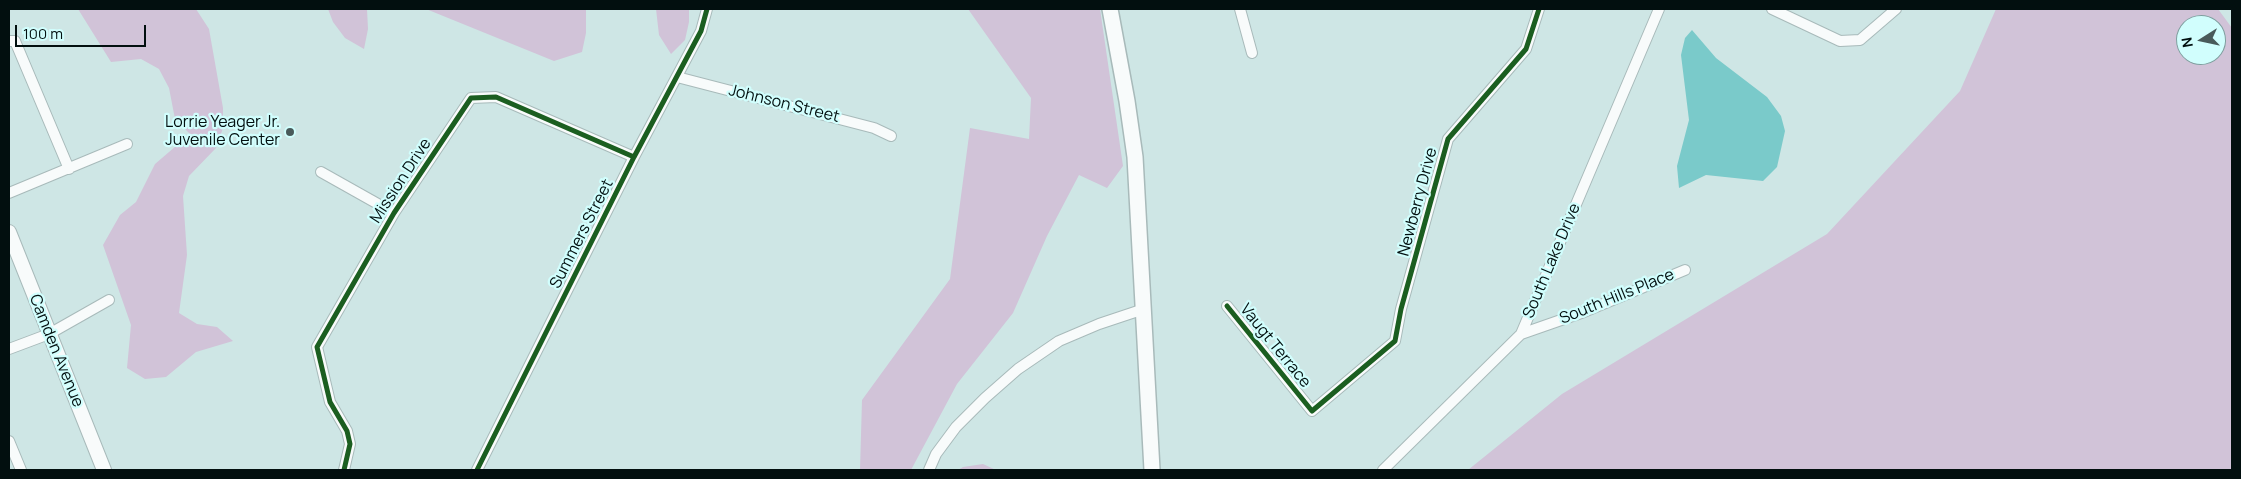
<!DOCTYPE html>
<html>
<head>
<meta charset="utf-8">
<style>
	body { margin:0 }
	#map { position:relative; width:2241px; height:479px; overflow:hidden; background:#cee6e5; font-family:Manrope,sans-serif }
	canvas { display:block }
	.frame { position:absolute; inset:0; border:10px solid #020f0f; pointer-events:none }
	.north { position:absolute; left:2176px; top:15px; width:50px; height:50px; box-sizing:border-box; background:#d1fefd; border:1px solid #7e9e9e; border-radius:50%; rotate:260deg; font-size:14px; font-weight:700; line-height:20px; text-align:center; color:#020f0f }
	.north::after { content:''; display:block; margin:auto; width:18px; height:22px; background:#495a5a; clip-path:polygon(50% 0,100% 100%,50% 72%,0 100%) }
	.scale { position:absolute; left:15px; top:25px; width:131px; height:22px; box-sizing:border-box; border:2px solid #020f0f; border-top:0; padding-left:6px; font-size:15px; line-height:18px; white-space:nowrap; color:#020f0f; -webkit-text-stroke:4px #d1fefd; paint-order:stroke }
</style>
</head>
<body>
<div id="map">
<canvas width="2241" height="479"></canvas>
<div class="frame"></div>
<div class="north">N</div>
<div class="scale">100 m</div>
</div>
<script>
const ctx = document.querySelector('canvas').getContext('2d');
ctx.lineJoin = 'round';
function fill(path, color) { ctx.fillStyle = color; ctx.fill(path, 'evenodd'); }
const poly = rows => new Path2D(rows.map(r => 'M' + r).join(''));
function stroke(path, color, width, dash) { ctx.strokeStyle = color; ctx.lineWidth = width; ctx.lineCap = dash ? 'butt' : 'round'; ctx.setLineDash(dash || []); ctx.stroke(path); }
function drawText(font, color, halo, rows, align = 'center') {
  ctx.font = font + ' Manrope,sans-serif'; ctx.lineWidth = 4.5; ctx.setLineDash([]); ctx.textBaseline = 'middle'; ctx.strokeStyle = halo; ctx.fillStyle = color; for (const [text, x, y, turn = 0] of rows) {
    ctx.save(); ctx.translate(x, y); ctx.rotate((+turn || 0) * Math.PI / 180); ctx.textAlign = isNaN(turn) ? turn : align; if (halo) ctx.strokeText(text, 0, 0); ctx.fillText(text, 0, 0); ctx.restore();
  }
}
fill(poly([
	[78,9,196,9,209,29,223,108,223,128,216,148,189,176,183,196,187,255,179,313,197,324,217,327,233,341,196,352,166,377,145,379,127,368,131,325,103,245,120,215,136,202,155,164,190,134,175,119,169,88,159,69,141,59,111,62],
	[328,9,367,9,368,29,364,49,345,38,333,22],
	[426,9,586,9,586,33,582,52,554,61],
	[656,9,689,9,689,22,685,40,671,54,659,35],
	[968,9,1100,9,1123,166,1107,188,1079,175,1047,236,1013,313,957,384,911,470,860,470,862,400,950,279,970,128,1029,139,1031,98],
	[1996,9,2218,9,2232,28,2232,470,1468,470,1562,394,1827,234,1960,91],
	[2186,25,2216,25,2216,55,2186,55],
	[983,464,996,470,958,470,963,467]
]), '#d1c3d8');
fill(poly([
	[1692,30,1716,58,1767,97,1781,116,1785,131,1777,167,1763,181,1706,175,1679,188,1677,166,1689,120,1681,55,1685,38]
]), '#7acaca');
const minor = poly([
	[1240,9,1252,53],
	[1772,9,1840,41,1860,40,1896,9],
	[9,41,15,41,69,169],
	[677,77,874,128,891,136],
	[321,172,394,213],
	[9,193,127,144],
	[1227,306,1312,411,1395,341,1401,309,1448,139,1526,49,1539,9],
	[1521,334,1584,312,1685,270],
	[9,349,49,334,109,300],
	[9,441,21,470],
	[344,470,350,444,347,431,330,402,317,347,394,213,471,98,496,97,634,157],
	[477,470,634,157,701,31,707,9],
	[929,470,936,454,956,427,985,398,1018,369,1059,341,1099,324,1144,309],
	[1383,470,1521,334,1659,9]
]);
const tertiary = poly([
	[9,232,104,470]
]);
const secondary = poly([
	[1110,9,1127,101,1135,157,1152,470]
]);
stroke(minor, '#a8baba', 12);
stroke(tertiary, '#a8baba', 16);
stroke(secondary, '#a8baba', 18);
stroke(minor, '#f8fbfb', 10);
stroke(tertiary, '#f8fbfb', 14);
stroke(secondary, '#f8fbfb', 15);
stroke(poly([
	[1227,306,1312,411,1395,341,1401,309,1448,139,1526,49,1539,9],
	[344,470,350,444,347,431,330,402,317,347,394,213,471,98,496,97,634,157],
	[477,470,634,157,701,31,707,9]
]), '#1b5e20', 5);
for (const [x, y, r, color] of [
	[290,132,5,"#495a5a"]
]) { const dot = new Path2D(); dot.arc(x, y, r, 0, 2 * Math.PI); ctx.fillStyle = color; ctx.fill(dot); stroke(dot, '#d1fefd', 2); }
drawText('16px', '#020f0f', '#d1fefd', [
	["Johnson Street",784,104,14],
	["Mission Drive",401,181,-57],
	["Newberry Drive",1418,202,-75],
	["Summers Street",582,234,-63],
	["South Lake Drive",1552,261,-67],
	["South Hills Place",1617,297,-22],
	["Vaugt Terrace",1275,346,51],
	["Camden Avenue",56,351,68]
]);
drawText('16px', '#020f0f', '#d1fefd', [
	["Lorrie Yeager Jr.",280,123],
	["Juvenile Center",280,141]
], 'right');
</script>
</body>
</html>
